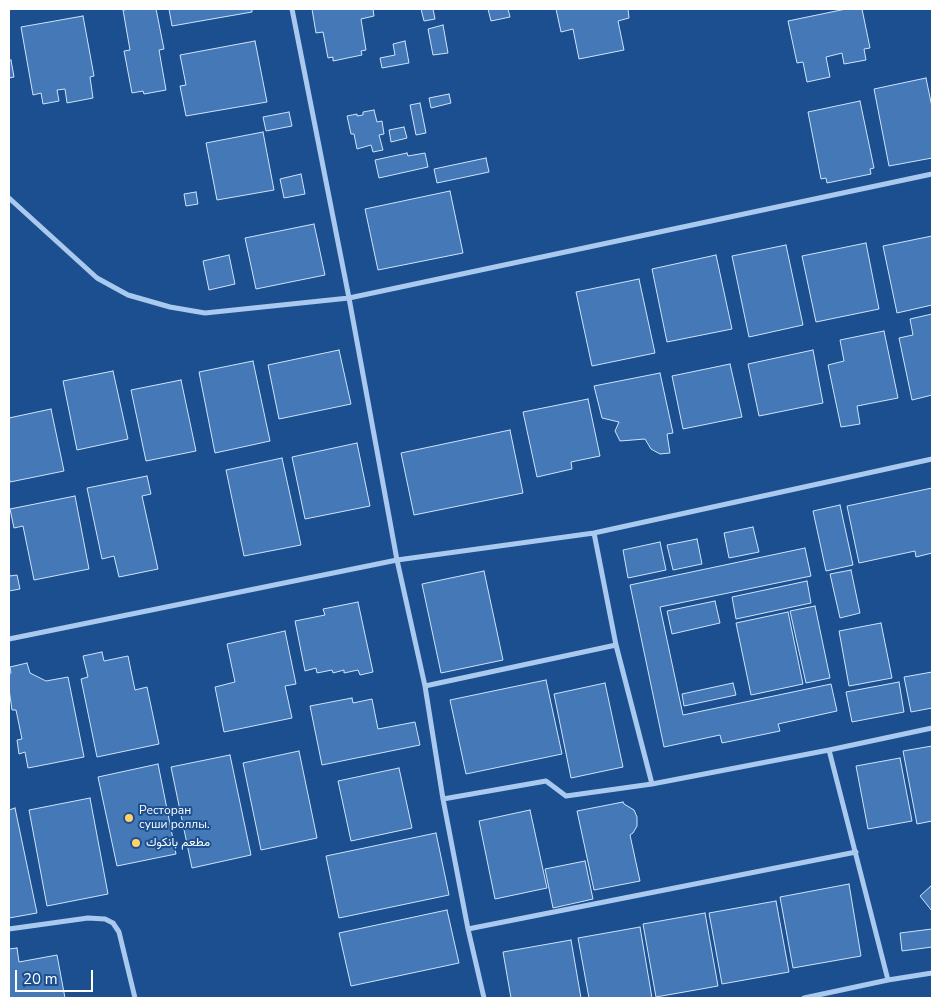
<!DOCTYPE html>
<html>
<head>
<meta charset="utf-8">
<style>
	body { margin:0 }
	#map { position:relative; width:941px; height:1007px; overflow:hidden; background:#1b4f8f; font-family:"Nunito Sans",sans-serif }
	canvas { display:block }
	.frame { position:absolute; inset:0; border:10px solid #fff; pointer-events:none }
	.scale { position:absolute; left:15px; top:970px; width:78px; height:22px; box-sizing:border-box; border:2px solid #fff; border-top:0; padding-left:6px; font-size:15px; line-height:18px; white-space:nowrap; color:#fff; -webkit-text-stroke:4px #1b4f8f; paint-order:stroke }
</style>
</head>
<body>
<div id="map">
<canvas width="941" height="1007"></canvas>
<div class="frame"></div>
<div class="scale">20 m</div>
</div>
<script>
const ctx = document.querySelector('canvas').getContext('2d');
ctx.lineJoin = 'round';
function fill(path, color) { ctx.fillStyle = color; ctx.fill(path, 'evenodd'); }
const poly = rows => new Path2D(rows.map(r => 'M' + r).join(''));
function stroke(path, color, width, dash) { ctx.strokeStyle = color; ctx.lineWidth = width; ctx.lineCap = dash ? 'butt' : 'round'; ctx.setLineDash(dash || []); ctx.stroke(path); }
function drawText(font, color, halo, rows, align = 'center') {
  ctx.font = font + ' "Nunito Sans",Vazirmatn,sans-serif'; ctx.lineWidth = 4; ctx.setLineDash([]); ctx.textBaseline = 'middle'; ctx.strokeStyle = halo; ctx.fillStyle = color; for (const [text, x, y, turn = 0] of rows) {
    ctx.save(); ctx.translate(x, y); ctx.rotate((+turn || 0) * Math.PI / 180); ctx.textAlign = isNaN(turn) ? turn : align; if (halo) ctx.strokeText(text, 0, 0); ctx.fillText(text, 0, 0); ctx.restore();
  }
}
const building = poly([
	[131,9,156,9,164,49,159,50,166,90,144,94,143,91,132,93,124,51,130,50,123,10,131,9],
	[169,9,252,9,252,12,172,26,169,9],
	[312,9,373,9,374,16,361,19,366,50,361,51,362,55,333,61,333,57,328,58,323,32,316,33,312,9],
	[421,9,433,9,435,19,424,21,421,9],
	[488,9,508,9,510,17,491,21,488,9],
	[556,9,628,9,629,18,618,21,624,50,579,59,573,29,561,32,556,9],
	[846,9,862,9,870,48,864,49,866,60,844,64,842,53,826,57,830,77,807,82,803,62,797,63,788,21,846,9],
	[83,16,94,76,90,77,93,98,67,103,65,89,57,90,59,101,43,104,41,93,33,95,21,27,83,16],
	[443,25,448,53,433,55,428,29,443,25],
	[255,41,267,102,186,116,180,86,186,85,180,55,255,41],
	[405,41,409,63,382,68,380,58,395,55,393,44,405,41],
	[11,60,14,77,9,78,9,61,11,60],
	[926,78,932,107,932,158,889,166,874,89,926,78],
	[449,94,451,103,431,108,429,98,449,94],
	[860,101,874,168,870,169,871,174,827,183,826,178,821,179,808,112,860,101],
	[420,103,426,133,416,135,410,105,420,103],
	[374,110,377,122,382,121,384,134,379,135,383,150,373,152,371,145,357,149,354,134,351,134,347,116,357,114,357,116,363,115,363,112,374,110],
	[289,112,292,126,266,131,263,117,289,112],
	[404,127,407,138,391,142,389,130,404,127],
	[263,132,274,190,217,200,206,143,263,132],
	[407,153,408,156,425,153,428,167,379,178,375,160,407,153],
	[486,158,489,172,437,183,434,169,486,158],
	[301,174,305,194,284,198,280,179,301,174],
	[450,191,463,253,378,270,365,209,450,191],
	[196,192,198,204,186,206,184,194,196,192],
	[314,224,325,275,256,289,245,238,314,224],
	[932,236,932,305,897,313,883,246,932,236],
	[866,243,879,309,816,322,802,256,866,243],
	[786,245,803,325,749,337,732,256,786,245],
	[229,255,235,284,209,290,203,261,229,255],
	[716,255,732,329,667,342,652,269,716,255],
	[639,279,655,353,592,366,576,292,639,279],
	[932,314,932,395,912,400,899,338,913,335,910,319,932,314],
	[884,331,898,398,857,406,860,424,841,427,828,365,844,361,840,340,884,331],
	[339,350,351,404,279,419,268,365,339,350],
	[813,350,823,403,759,416,748,364,813,350],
	[253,361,270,441,215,453,199,372,253,361],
	[730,364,742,417,683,429,672,376,730,364],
	[113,371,128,439,77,450,63,381,113,371],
	[660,373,673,433,667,434,670,453,660,454,651,449,645,439,620,441,615,431,619,422,602,418,594,386,660,373],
	[181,380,196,451,146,461,131,390,181,380],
	[588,399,600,456,571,462,572,469,537,477,523,412,588,399],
	[51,409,64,471,10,482,9,475,9,418,51,409],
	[510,430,523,493,414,515,401,453,510,430],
	[357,443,370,506,305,519,292,457,357,443],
	[282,458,301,545,244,556,226,470,282,458],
	[147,476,151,494,142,496,158,569,119,577,114,556,102,559,87,488,147,476],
	[932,488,932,553,916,557,915,551,859,563,847,506,932,488],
	[75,496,89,569,34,580,23,526,14,528,10,509,75,496],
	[840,505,853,565,826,571,813,511,840,505],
	[753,527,759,552,729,558,724,533,753,527],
	[697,539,702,564,673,570,667,545,697,539],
	[660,542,666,570,628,578,623,550,660,542],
	[805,548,811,576,660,607,683,715,831,684,837,711,778,724,780,731,722,743,720,735,664,747,630,585,805,548],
	[851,570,860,613,840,618,830,574,851,570],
	[9,571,10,576,17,575,20,589,9,591,9,571],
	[484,571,503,660,441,673,422,584,484,571],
	[807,581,811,603,736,619,732,597,807,581],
	[715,601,720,623,672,634,667,611,715,601],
	[358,602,373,672,360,675,358,670,344,673,344,670,333,673,332,670,317,673,316,668,305,671,295,621,325,615,323,609,358,602],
	[815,606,830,678,806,683,790,611,815,606],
	[788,612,803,684,751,695,736,623,788,612],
	[881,623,892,678,849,686,839,631,881,623],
	[285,631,296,684,285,686,292,718,224,732,215,687,235,682,227,644,285,631],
	[102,652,104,661,128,656,135,690,147,687,159,744,97,757,81,679,88,677,83,656,102,652],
	[27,663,30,673,46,681,68,677,84,757,28,768,25,752,19,754,17,740,22,739,16,710,12,710,9,689,9,674,11,673,10,667,27,663],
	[932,672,932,708,911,712,904,677,932,672],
	[546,680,562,754,466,774,450,700,546,680],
	[899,682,904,712,852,722,846,692,899,682],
	[605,683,623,767,571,778,554,694,605,683],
	[733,683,736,695,684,706,682,694,733,683],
	[352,698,353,703,372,699,378,729,415,722,420,745,322,765,310,706,352,698],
	[932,746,932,821,917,824,903,751,932,746],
	[299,751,317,838,261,850,243,763,299,751],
	[230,755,251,855,192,868,171,767,230,755],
	[900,758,912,821,868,829,856,766,900,758],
	[158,764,176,854,117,866,98,777,158,764],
	[399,768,412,828,351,841,338,781,399,768],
	[90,798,108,894,47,906,29,810,90,798],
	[623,802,624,804,634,810,637,817,637,826,633,833,630,835,640,881,594,890,577,811,623,802],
	[15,808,37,913,9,918,9,810,15,808],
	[530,810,547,888,495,899,479,821,530,810],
	[436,833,449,895,339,918,326,856,436,833],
	[585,861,593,899,553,908,545,869,585,861],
	[849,884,861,956,793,968,780,897,849,884],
	[932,885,932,911,920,896,932,885],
	[776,901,789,972,722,984,709,913,776,901],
	[447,910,459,963,351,986,339,933,447,910],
	[705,913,718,986,656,997,643,924,705,913],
	[640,927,652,998,589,998,578,938,640,927],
	[932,929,932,947,902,951,900,933,932,929],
	[571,940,581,998,511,998,503,952,571,940],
	[17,948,19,962,57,955,65,998,9,998,9,949,17,948]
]);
fill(building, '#4478b7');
stroke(building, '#cfe3fa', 1);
stroke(poly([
	[292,9,349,298,397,560,425,686,443,799,468,929,484,998],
	[9,198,97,278,128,295,170,307,205,313,349,298,932,174],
	[594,533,616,645,652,784],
	[9,639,397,560,594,533,932,459],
	[425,686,616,645],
	[829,750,888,980],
	[443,799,546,781,566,796,652,784,829,750,932,728],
	[9,929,88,918,105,919,113,923,119,932,135,998],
	[468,929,856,852],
	[804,998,888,980,932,973]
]), '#a9c9ee', 5);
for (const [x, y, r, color] of [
	[129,818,5,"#ffd166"],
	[136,843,5,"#ffd166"]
]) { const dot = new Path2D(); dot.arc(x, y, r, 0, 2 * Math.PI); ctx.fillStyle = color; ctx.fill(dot); stroke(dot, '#1b4f8f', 2); }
drawText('12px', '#fff', '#1b4f8f', [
	["Ресторан",139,811],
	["суши роллы.",139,825],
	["مطعم بانكوك",146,843]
], 'left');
</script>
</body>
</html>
